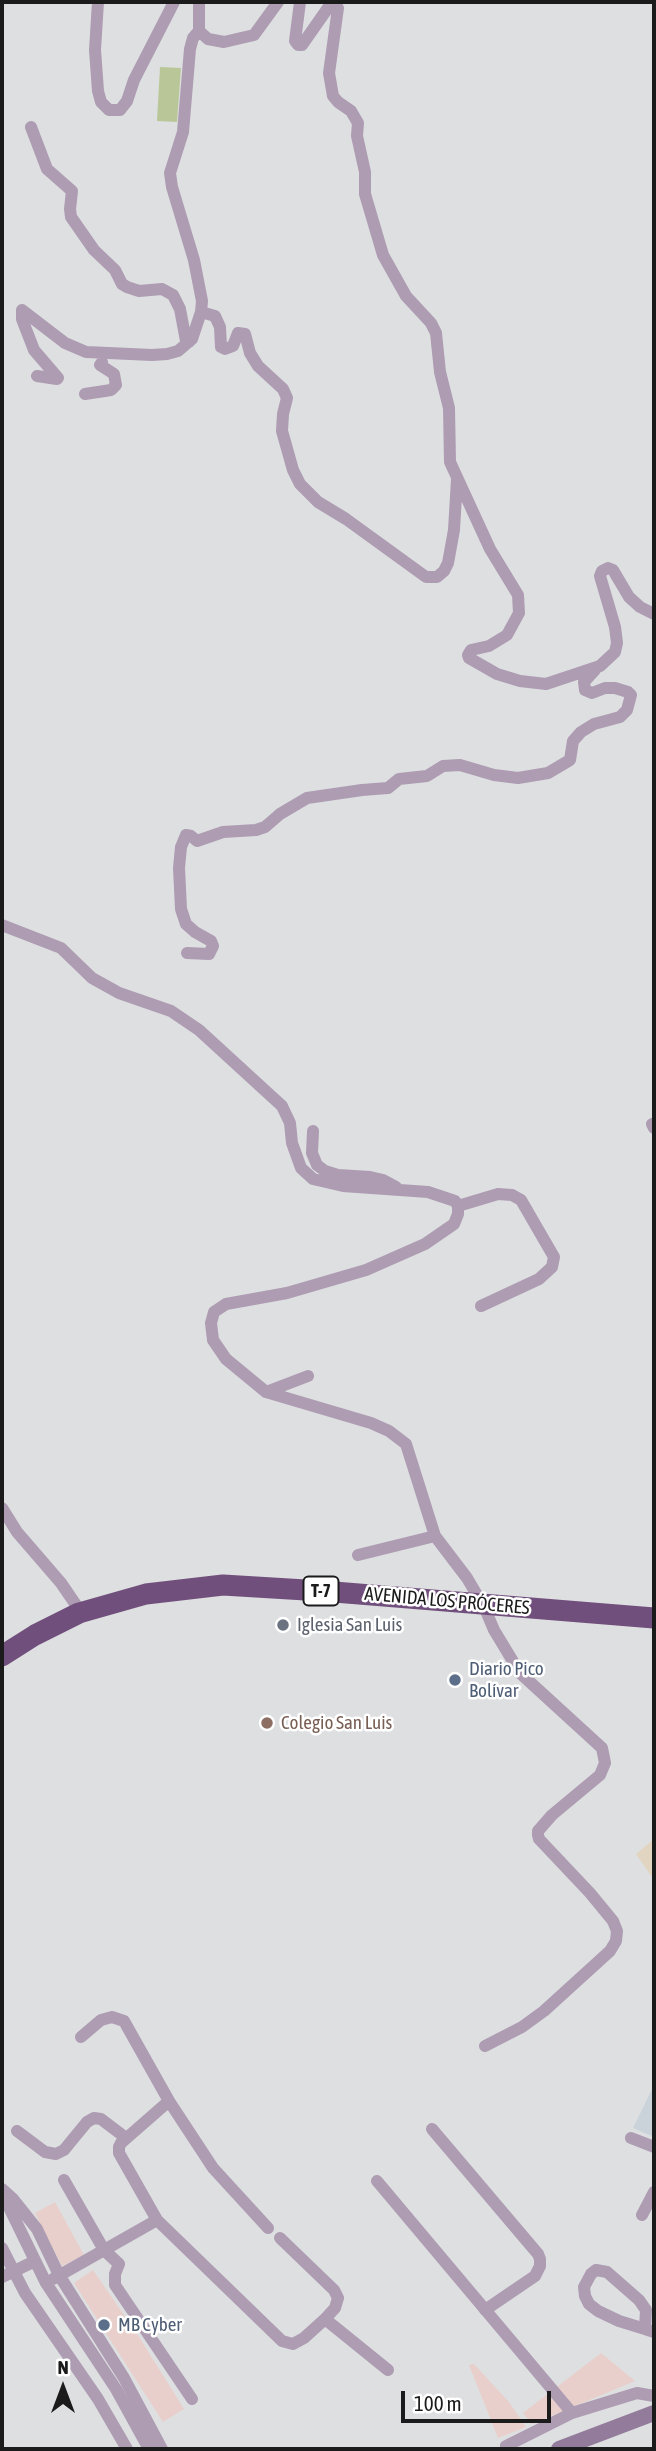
<!DOCTYPE html>
<html>
<head>
<meta charset="utf-8">
<style>
	body { margin:0 }
	#map { position:relative; width:656px; height:2451px; overflow:hidden; background:#dedfe1; font-family:"Asap Condensed",sans-serif }
	canvas { display:block }
	.frame { position:absolute; inset:0; border:4px solid #1b1b1c; pointer-events:none }
	.north { position:absolute; left:28px; top:2353px; width:70px; height:70px; -webkit-text-stroke:5px #fff; paint-order:stroke; rotate:0deg; font-size:19px; font-weight:700; line-height:28px; text-align:center; color:#1b1b1c }
	.north::after { content:''; display:block; margin:auto; width:24px; height:32px; background:#1b1b1c; clip-path:polygon(50% 0,100% 100%,50% 72%,0 100%) }
	.scale { position:absolute; left:401px; top:2391px; width:150px; height:32px; box-sizing:border-box; border:4px solid #1b1b1c; border-top:0; padding-left:9px; font-size:21px; line-height:24px; white-space:nowrap; color:#1b1b1c; -webkit-text-stroke:5px #fff; paint-order:stroke }
</style>
</head>
<body>
<div id="map">
<canvas width="656" height="2451"></canvas>
<div class="frame"></div>
<div class="north">N</div>
<div class="scale">100 m</div>
</div>
<script>
const ctx = document.querySelector('canvas').getContext('2d');
ctx.lineJoin = 'round';
function fill(path, color) { ctx.fillStyle = color; ctx.fill(path, 'evenodd'); }
const poly = rows => new Path2D(rows.map(r => 'M' + r).join(''));
function stroke(path, color, width, dash) { ctx.strokeStyle = color; ctx.lineWidth = width; ctx.lineCap = dash ? 'butt' : 'round'; ctx.setLineDash(dash || []); ctx.stroke(path); }
function drawText(font, color, halo, rows, align = 'center') {
  ctx.font = font + ' "Asap Condensed",sans-serif'; ctx.lineWidth = 5; ctx.setLineDash([]); ctx.textBaseline = 'middle'; ctx.strokeStyle = halo; ctx.fillStyle = color; for (const [text, x, y, turn = 0] of rows) {
    ctx.save(); ctx.translate(x, y); ctx.rotate((+turn || 0) * Math.PI / 180); ctx.textAlign = isNaN(turn) ? turn : align; if (halo) ctx.strokeText(text, 0, 0); ctx.fillText(text, 0, 0); ctx.restore();
  }
}
fill(poly([
	[55,2202,84,2255,62,2266,35,2213],
	[93,2270,139,2337,184,2409,163,2422,74,2283],
	[601,2353,635,2381,532,2424,523,2413],
	[474,2364,509,2402,526,2427,498,2438,469,2365]
]), '#e9cfcb');
fill(poly([
	[654,2085,654,2137,633,2128]
]), '#cbd3da');
fill(poly([
	[654,1839,654,1880,636,1854]
]), '#e1d4c0');
fill(poly([
	[160,67,181,68,177,122,157,121]
]), '#b9c798');
stroke(poly([
	[98,2,95,50,98,91,101,102,109,110,120,110,127,101,134,80,174,2],
	[199,2,199,31,208,39,224,42,254,35,278,2],
	[300,2,295,41,298,45,302,45,330,5,335,4,338,8,329,73,333,96,338,102,351,111,358,123,357,136,365,172,365,194,383,255,406,296,431,323,436,333,440,372,449,408,450,462,490,549,518,595,519,613,507,635,489,646,471,650,468,655,469,658,497,674,520,681,546,684,600,666,615,652,617,643,615,627,600,576,602,571,608,568,613,570,629,597,640,607,654,614],
	[31,127,47,169,72,191,70,209,71,217,94,250,115,270,122,284,127,287,139,291,162,289,173,295,180,309,186,341,189,342],
	[201,312,215,316,220,327,221,347,225,349,233,346,238,333,245,334,250,353,258,366,283,389,287,398,283,414,282,431,293,470,300,484,318,502,346,519,426,577,437,577,444,571,448,563,454,530,457,479],
	[37,376,57,379,58,378,34,350,22,319,22,310,65,343,86,352,152,355,167,354,178,351,192,339,201,312,202,301,194,260,172,187,170,173,183,132,190,49,193,38,199,31],
	[85,394,111,390,116,385,114,374,100,365,102,362],
	[2,925,61,948,92,978,119,993,171,1011,199,1030,282,1106,290,1123,292,1143,301,1168,313,1179,343,1186,428,1192,455,1201,458,1206,458,1214,454,1224,425,1244,366,1270,287,1293,226,1304,214,1312,211,1323,213,1340,226,1359,266,1392,371,1423,389,1431,406,1444,435,1536,467,1578,477,1595],
	[187,953,209,954,213,946,211,941,195,932,186,924,181,909,179,868,181,847,186,835,191,836,197,841,223,832,256,830,265,827,280,814,307,798,362,790,388,788,399,779,427,776,443,766,460,765,494,775,518,778,548,773,570,760,573,741,581,732,594,724,620,717,627,710,631,695,628,692,615,688,605,688,592,693,585,690,584,682,595,670],
	[652,1124,654,1128],
	[313,1131,312,1153,317,1165,325,1171,338,1175,370,1177,383,1180,396,1187],
	[458,1206,498,1194,512,1195,521,1200,554,1257,552,1267,539,1279,481,1306],
	[266,1392,308,1376],
	[2,1508,17,1532,61,1583,76,1605],
	[358,1555,435,1536],
	[483,1604,494,1630,520,1673,602,1748,605,1763,600,1775,552,1815,538,1831,538,1835,539,1839,590,1893,613,1921,617,1931,616,1941,610,1951,544,2011,522,2027,485,2046],
	[81,2037,101,2020,112,2017,124,2021,169,2101,213,2168,268,2228],
	[169,2101,121,2143,119,2147,119,2153,157,2220,282,2341,293,2344,304,2338,325,2319,388,2370],
	[432,2129,538,2254,540,2259,540,2266,535,2276,485,2310],
	[17,2131,45,2152,56,2154,64,2150,87,2122,94,2118,101,2119,126,2138],
	[631,2138,654,2147],
	[64,2180,104,2250,119,2264,115,2274,115,2285,192,2399],
	[377,2181,572,2413],
	[2,2189,13,2199,37,2229,59,2275,124,2378,162,2449],
	[3,2195,46,2283,116,2389,149,2449],
	[642,2215,654,2192],
	[280,2238,334,2290,338,2298,335,2308,325,2319],
	[2,2248,25,2293,98,2399,127,2449],
	[2,2277,35,2261],
	[53,2279,157,2220],
	[645,2329,646,2310,639,2300,607,2272,596,2270,591,2274,584,2287,585,2296,589,2304,598,2311,619,2321,645,2329,654,2332],
	[507,2449,506,2446,572,2413,637,2393,654,2396]
]), '#ad9cb2', 12);
stroke(poly([
	[559,2449,654,2413]
]), '#937b9b', 16);
stroke(poly([
	[2,1656,35,1635,79,1613,146,1594,223,1585,322,1591,654,1618]
]), '#714f7c', 21);
for (const [x, y, r, color] of [
	[283,1625,7,"#6b7280"],
	[455,1680,7,"#5c6f8a"],
	[267,1723,7,"#8d6e63"],
	[104,2325,7,"#5c6f8a"]
]) { const dot = new Path2D(); dot.arc(x, y, r, 0, 2 * Math.PI); ctx.fillStyle = color; ctx.fill(dot); stroke(dot, '#fff', 2.5); }
for (const [x, y, w] of [
	[321,1591,35]
]) { const box = new Path2D(); box.roundRect(x - w / 2, y - 14.5, w, 29, 5); ctx.fillStyle = '#fff'; ctx.fill(box); stroke(box, '#1b1b1c', 2); }
drawText('bold 18px', '#1b1b1c', null, [
	["T-7",321,1591]
]);
drawText('19px', '#1b1b1c', '#fff', [
	["AVENIDA LOS PRÓCERES",447,1601,5]
]);
drawText('19px', '#5b616d', '#fff', [
	["Iglesia San Luis",297,1625]
], 'left');
drawText('19px', '#4e5e75', '#fff', [
	["Diario Pico",469,1669],
	["Bolívar",469,1691],
	["MB Cyber",118,2325]
], 'left');
drawText('19px', '#785e54', '#fff', [
	["Colegio San Luis",281,1723]
], 'left');
</script>
</body>
</html>
